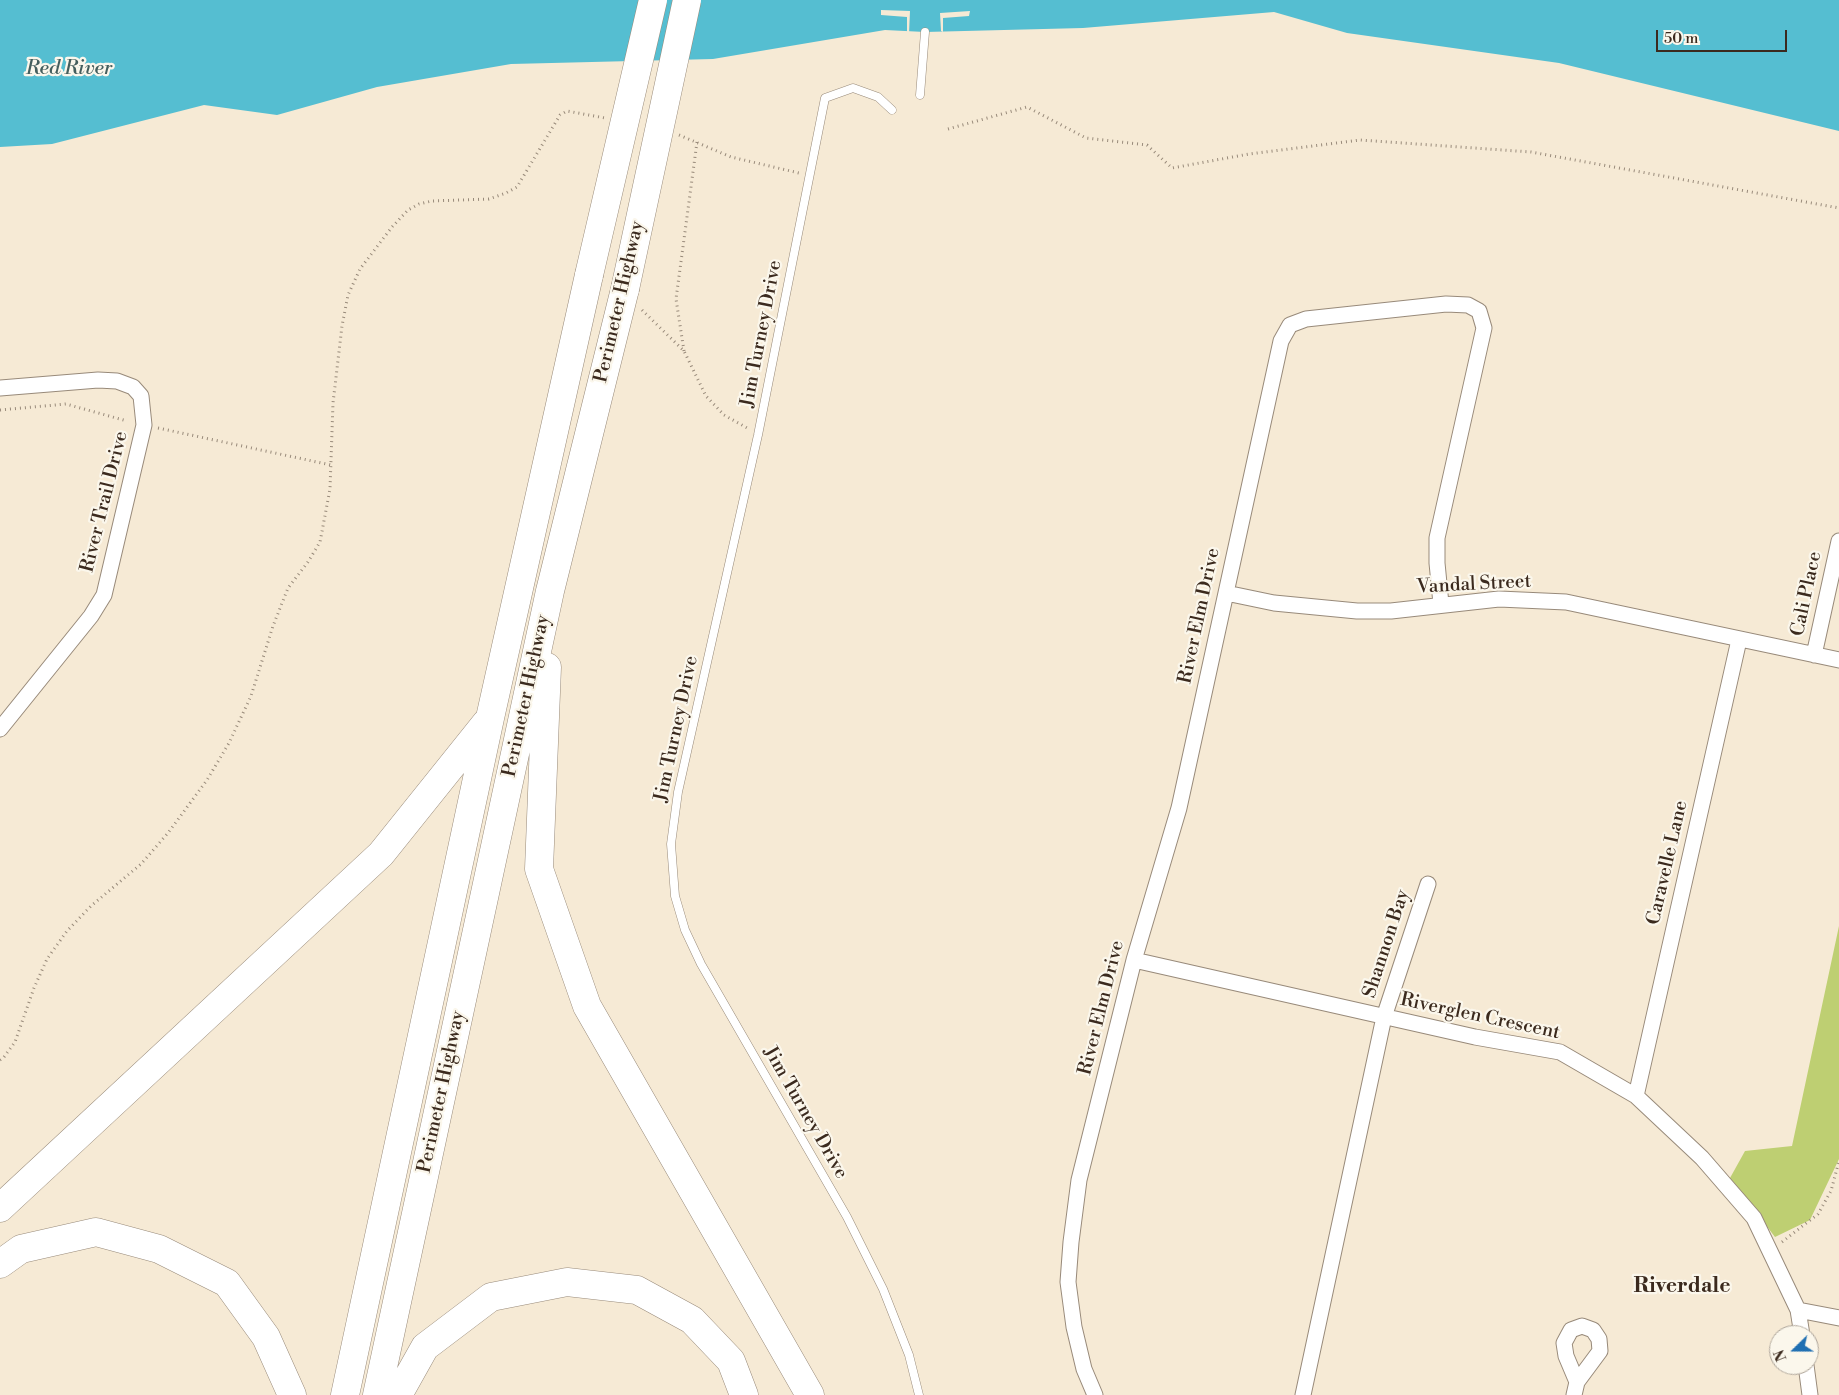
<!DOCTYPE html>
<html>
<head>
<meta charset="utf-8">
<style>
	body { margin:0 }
	#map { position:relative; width:1839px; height:1395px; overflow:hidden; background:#f6ead5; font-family:"Libre Bodoni",serif }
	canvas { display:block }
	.north { position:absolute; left:1769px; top:1325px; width:50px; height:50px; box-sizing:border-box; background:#fbf7ec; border:1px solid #aea59a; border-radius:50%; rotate:248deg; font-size:14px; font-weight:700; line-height:20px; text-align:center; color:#3b2a1e }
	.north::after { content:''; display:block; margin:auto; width:18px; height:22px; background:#1f6fb2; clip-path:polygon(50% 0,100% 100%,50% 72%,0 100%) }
	.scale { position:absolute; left:1656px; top:30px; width:131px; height:22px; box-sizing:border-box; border:2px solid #3b2a1e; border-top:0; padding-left:6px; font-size:15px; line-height:18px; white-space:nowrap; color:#3b2a1e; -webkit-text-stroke:4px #fbf7ec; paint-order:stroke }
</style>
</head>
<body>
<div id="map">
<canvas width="1839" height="1395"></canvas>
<div class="north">N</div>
<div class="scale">50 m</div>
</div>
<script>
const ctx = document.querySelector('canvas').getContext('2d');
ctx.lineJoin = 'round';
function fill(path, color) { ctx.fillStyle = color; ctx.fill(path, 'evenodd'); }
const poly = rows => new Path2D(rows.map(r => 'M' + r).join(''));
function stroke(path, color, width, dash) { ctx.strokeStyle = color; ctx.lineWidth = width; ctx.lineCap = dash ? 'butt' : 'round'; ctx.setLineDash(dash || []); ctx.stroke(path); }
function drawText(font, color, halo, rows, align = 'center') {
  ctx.font = font + ' "Libre Bodoni",serif'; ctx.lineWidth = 4.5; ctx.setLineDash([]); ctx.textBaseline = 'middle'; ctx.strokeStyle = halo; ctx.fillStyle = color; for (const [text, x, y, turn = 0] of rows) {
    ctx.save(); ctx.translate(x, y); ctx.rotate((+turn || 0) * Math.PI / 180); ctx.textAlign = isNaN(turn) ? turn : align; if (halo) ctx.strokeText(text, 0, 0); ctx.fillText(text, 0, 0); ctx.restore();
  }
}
fill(poly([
	[1839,926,1839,1159,1810,1220,1775,1237,1730,1178,1745,1151,1792,1146]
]), '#becf72');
fill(poly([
	[0,0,1839,0,1839,131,1559,63,1347,33,1274,12,1083,28,925,32,885,30,713,59,511,64,377,87,277,115,204,105,52,144,0,147]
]), '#55bed1');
fill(poly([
	[881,10,910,11,909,34,907,33,907,17,881,15],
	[970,11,969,16,943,18,943,32,941,31,940,13]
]), '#f6ead5');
const lane = poly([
	[920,95,925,32],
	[892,110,878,97,853,88,825,98,758,435,678,792,671,844,675,896,685,930,701,964,847,1217,883,1289,909,1355,919,1395]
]);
const street = poly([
	[0,388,98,380,117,381,133,387,141,396,144,425,104,595,91,616,0,729],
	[1226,593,1274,603,1357,611,1391,611,1499,599,1566,602,1839,660],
	[1814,655,1839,541],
	[1134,960,1475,1037,1560,1052,1636,1096,1702,1158,1754,1218,1798,1310,1802,1335],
	[1636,1096,1739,640],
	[1798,1310,1839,1318],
	[1806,1365,1810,1395],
	[1095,1395,1084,1369,1074,1327,1068,1282,1071,1242,1079,1180,1134,960,1179,808,1281,341,1290,325,1306,319,1446,304,1468,305,1479,311,1484,328,1437,538,1437,563,1441,604],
	[1303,1395,1384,1017,1428,884],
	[1574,1395,1577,1382,1600,1351,1599,1339,1593,1330,1582,1326,1571,1330,1564,1343,1566,1356,1577,1382]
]);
const highway = poly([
	[547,667,539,869,587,1006,810,1395],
	[0,1208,381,854,486,723],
	[0,1264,21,1249,96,1232,159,1249,227,1283,266,1337,292,1395],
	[345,1395,490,718,589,275],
	[377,1395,550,591,625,289],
	[398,1395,425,1347,491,1297,567,1282,637,1290,692,1320,731,1361,744,1395]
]);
stroke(lane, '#988a7a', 9);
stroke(street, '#988a7a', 17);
stroke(highway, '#988a7a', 29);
stroke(poly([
	[948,129,1027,107,1086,138,1147,145,1172,168,1249,154,1360,140,1531,152,1839,208],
	[679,135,731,157,799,173],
	[642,310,684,351,706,396,724,415,749,429],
	[684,351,676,299,697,142],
	[0,410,66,404,127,421],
	[158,428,331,465],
	[0,1060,4,1057,15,1042,34,988,47,959,67,931,91,906,141,864,168,833,207,780,229,743,251,696,273,626,288,588,308,562,320,542,330,489,333,403,342,326,348,295,360,269,392,227,408,210,419,204,432,201,489,199,506,193,517,187,560,115,567,111,605,118],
	[1782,1242,1818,1214,1831,1191,1839,1161]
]), '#988a7a', 3, [1, 4]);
stroke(lane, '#fff', 8);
stroke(street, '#fff', 15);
stroke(highway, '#fff', 28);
const highwayBridge = poly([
	[589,275,653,0],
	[625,289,687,0]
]);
stroke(highwayBridge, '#988a7a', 29, []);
stroke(highwayBridge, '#fff', 28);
drawText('19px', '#3b2a1e', '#fbf7ec', [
	["Perimeter Highway",620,302,-77],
	["Jim Turney Drive",762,334,-79],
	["River Trail Drive",105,502,-76],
	["Vandal Street",1474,585,-3],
	["Cali Place",1807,594,-78],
	["River Elm Drive",1200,616,-78],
	["Perimeter Highway",527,696,-78],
	["Jim Turney Drive",677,729,-78],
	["Caravelle Lane",1668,863,-77],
	["Shannon Bay",1387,944,-72],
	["River Elm Drive",1102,1008,-76],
	["Riverglen Crescent",1480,1017,12],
	["Perimeter Highway",442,1092,-78],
	["Jim Turney Drive",805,1113,60]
]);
drawText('italic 20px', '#445e5d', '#fbf7ec', [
	["Red River",69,69]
]);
drawText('bold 21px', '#3b2a1e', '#fbf7ec', [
	["Riverdale",1682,1287]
]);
</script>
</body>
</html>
